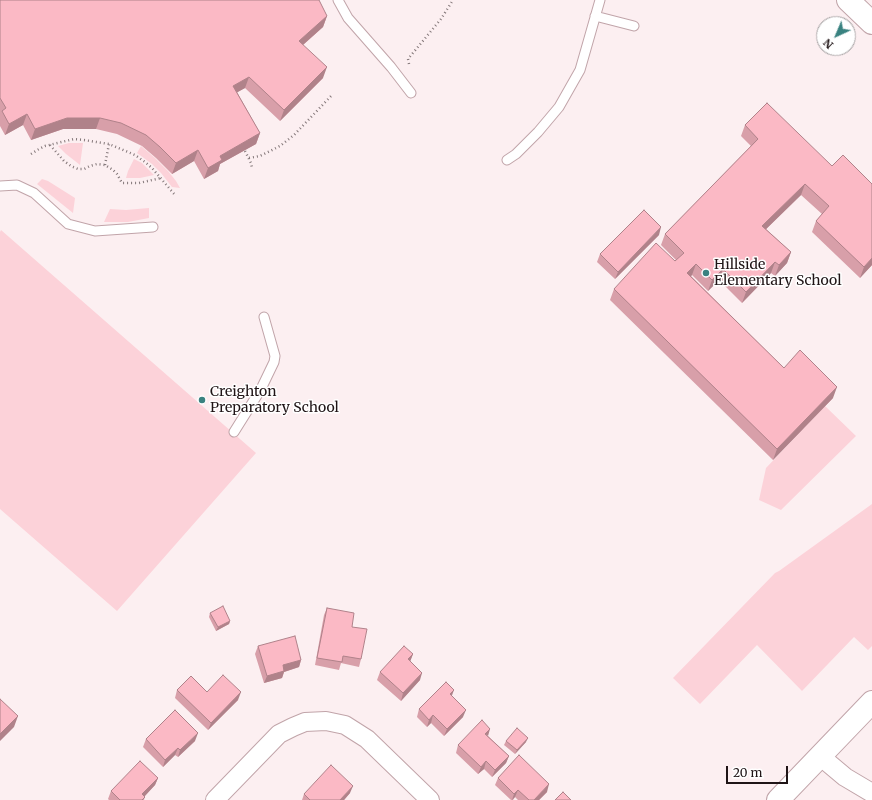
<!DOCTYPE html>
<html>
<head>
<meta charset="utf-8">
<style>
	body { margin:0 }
	#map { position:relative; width:872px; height:800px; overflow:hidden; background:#fceff1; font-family:Merriweather,serif }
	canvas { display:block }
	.north { position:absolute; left:816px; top:16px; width:40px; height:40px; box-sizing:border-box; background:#fff; border:1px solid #a5a1a2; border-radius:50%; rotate:224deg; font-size:11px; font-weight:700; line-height:16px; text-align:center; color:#1f1416 }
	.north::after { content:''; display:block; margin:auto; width:14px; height:18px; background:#398280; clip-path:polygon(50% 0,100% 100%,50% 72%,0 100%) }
	.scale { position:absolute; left:726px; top:766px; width:62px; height:18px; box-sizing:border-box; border:2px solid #1f1416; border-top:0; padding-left:5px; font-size:12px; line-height:14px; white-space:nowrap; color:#1f1416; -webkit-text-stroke:3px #fff; paint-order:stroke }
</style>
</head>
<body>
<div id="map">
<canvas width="872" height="800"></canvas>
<div class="north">N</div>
<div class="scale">20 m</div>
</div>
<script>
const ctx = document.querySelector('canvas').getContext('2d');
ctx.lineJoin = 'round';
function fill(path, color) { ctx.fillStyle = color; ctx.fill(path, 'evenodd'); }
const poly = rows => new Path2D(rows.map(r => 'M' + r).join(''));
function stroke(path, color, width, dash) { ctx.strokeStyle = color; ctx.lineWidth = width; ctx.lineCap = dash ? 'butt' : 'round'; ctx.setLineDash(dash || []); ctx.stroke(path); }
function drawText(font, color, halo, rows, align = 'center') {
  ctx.font = font + ' Merriweather,serif'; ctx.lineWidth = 3; ctx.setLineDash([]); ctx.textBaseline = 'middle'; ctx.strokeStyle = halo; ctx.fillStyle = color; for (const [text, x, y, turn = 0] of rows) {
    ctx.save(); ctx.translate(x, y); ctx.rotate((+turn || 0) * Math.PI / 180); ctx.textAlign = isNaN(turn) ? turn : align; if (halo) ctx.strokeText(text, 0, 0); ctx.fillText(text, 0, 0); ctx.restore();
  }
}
fill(poly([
	[69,143,83,143,80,165,75,161,66,154,58,146],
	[141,146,155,158,168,171,176,181,180,188,172,187,161,173,152,164,137,153],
	[134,159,142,163,154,175,140,178,126,178,128,171],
	[42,179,48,181,75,198,73,213,37,184],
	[149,208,149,218,128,222,104,222,110,209,126,210],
	[1,230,256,453,117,611,0,509,0,232],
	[825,406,856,436,781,510,759,500,766,468],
	[872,504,872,646,868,650,854,637,802,691,757,645,700,704,673,678,775,573,779,571]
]), '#fcd2d9');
const service = poly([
	[338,0,348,18,391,67,411,93],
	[595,16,634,26],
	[507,160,516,154,538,132,559,107,580,70,600,0],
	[0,186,17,185,34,193,68,224,95,231,153,227],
	[234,432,261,389,274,362,275,356,264,317]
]);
const minor = poly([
	[820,756,845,777,872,793],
	[215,800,279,734,293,727,305,722,326,721,345,725,367,739,430,800]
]);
const tertiary = poly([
	[848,0,872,23],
	[778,800,872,702]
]);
stroke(service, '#c1a4a9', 11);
stroke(minor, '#c1a4a9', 20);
stroke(tertiary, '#c1a4a9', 24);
stroke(poly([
	[409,64,408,59,441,19,453,0],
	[50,145,64,161,71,166,78,169,84,169,90,166,97,164,105,165,113,170,117,174,122,183,139,183,161,178],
	[245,151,251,163,252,168],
	[31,154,39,149,45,146,74,139,84,140,109,144,135,155,145,162,152,168,175,195],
	[249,158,260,156,280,146,294,135,332,95],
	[105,165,109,144]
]), '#837779', 2.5, [1, 3]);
stroke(service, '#fff', 9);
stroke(minor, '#fff', 18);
stroke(tertiary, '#fff', 22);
fill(poly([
	[0,0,327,16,323,27,303,45,323,78,280,121,245,88,237,92,260,133,256,144,220,164,218,171,204,179,194,161,172,174,156,158,142,146,117,134,96,129,63,129,31,140,23,125,5,135,0,126],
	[767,103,872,265,860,278,812,232,816,221,822,214,801,195,766,229,791,252,787,263,775,276,771,273,742,303,719,280,708,291,692,275,691,276,784,368,833,398,773,460,610,300,614,289,675,261,676,260,661,245,665,234,751,146,741,136,745,125],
	[659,235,615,279,597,262,600,254],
	[327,608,352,627,361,659,359,667,341,663,339,670,315,665,324,615],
	[210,613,230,621,229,624,216,631,209,617],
	[258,646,301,660,299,667,284,672,282,678,264,683,255,654],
	[413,654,410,661,420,680,401,701,377,680,380,672],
	[177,690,207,692,238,700,208,730,175,698],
	[452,696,463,717,444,736,431,723,427,727,417,717,419,709],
	[488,736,509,756,506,763,492,777,484,769,478,774,456,753,458,745],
	[146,739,195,741,178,757,175,755,163,767,143,747],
	[506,741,526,742,515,754,504,745],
	[158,778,155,785,145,796,144,800,109,800,108,799,111,791],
	[498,778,547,792,539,800,518,800,515,797,513,800,511,800,495,785],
	[350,793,344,800,302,800,304,794]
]), '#d89fa9');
fill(poly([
	[327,16,323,27,295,52,299,41],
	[327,67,323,78,280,121,284,110],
	[249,77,245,88,229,97,233,86],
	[27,114,23,125,5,135,9,124],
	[67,118,100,118,96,129,63,129,31,140,35,129],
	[260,133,256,144,220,164,218,171,204,179,208,168,220,156],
	[198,150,194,161,172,174,176,163],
	[805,184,801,195,758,237,762,226],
	[661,227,659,235,615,279,618,272],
	[791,252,787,263,775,276,779,265],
	[872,258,872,265,860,278,864,267],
	[775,262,771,273,742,303,746,292],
	[696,264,692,275,683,284,687,273],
	[723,269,719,280,708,291,712,280],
	[837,387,833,398,773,460,777,449],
	[230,621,229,624,216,631,218,627],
	[413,654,410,662,408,659],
	[301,660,299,667,284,672,282,678,264,683,267,676,283,665],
	[422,673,420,680,401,701,403,693],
	[454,690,451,698,450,694],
	[241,692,238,700,208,730,211,723],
	[466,710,463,717,444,736,447,729],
	[433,715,431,723,427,727,429,720],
	[18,716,14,727,0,741,0,734],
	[490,729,488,736,485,734],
	[198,733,195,741,178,757,180,750],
	[528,738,526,742,515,754,517,750],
	[178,748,175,755,163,767,165,760],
	[509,756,506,763,492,777,495,770],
	[486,761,484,769,478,774,481,767],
	[158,778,155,785,141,800,142,794],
	[549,784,547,792,539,800,534,800],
	[353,786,350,793,344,800,340,800],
	[518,790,515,797,512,800,514,794]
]), '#b0828a');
const building = poly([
	[0,0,319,0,327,16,299,41,327,67,284,110,249,77,233,86,260,133,220,156,222,160,208,168,198,150,176,163,160,147,146,135,121,123,100,118,67,118,35,129,27,114,9,124,2,111,6,108,0,98,0,0],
	[767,103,832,166,843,155,872,184,872,258,864,267,816,221,829,206,805,184,762,226,791,252,779,265,775,262,746,292,723,269,712,280,696,264,687,273,784,368,800,350,837,387,777,449,614,289,656,243,675,261,684,253,665,234,758,139,745,125,767,103],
	[644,210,661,227,618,272,600,254,644,210],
	[223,606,230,621,218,627,210,613,223,606],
	[327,608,354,613,352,627,367,629,361,659,343,656,342,662,317,658,327,608],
	[295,636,301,660,283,665,284,671,267,676,258,646,295,636],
	[404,646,413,654,408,659,422,673,403,693,380,672,404,646],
	[223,675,241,692,211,723,177,690,191,676,207,692,223,675],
	[446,682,454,690,450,694,466,710,447,729,433,715,429,720,419,709,446,682],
	[0,699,18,716,0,734,0,699],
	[175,710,198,733,180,750,178,748,165,760,146,739,175,710],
	[482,720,490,729,485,734,509,756,495,770,486,761,481,767,458,745,482,720],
	[517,728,528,738,517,750,506,741,517,728],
	[519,755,549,784,534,800,529,800,518,790,514,794,498,778,519,755],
	[140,761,158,778,142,794,145,797,142,800,120,800,111,791,140,761],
	[331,765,353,786,340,800,310,800,304,794,331,765],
	[563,792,571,800,555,800,563,792]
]);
fill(building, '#fbb9c5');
stroke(building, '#b0828a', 1);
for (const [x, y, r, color] of [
	[706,273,4,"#398280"],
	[202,400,4,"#398280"]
]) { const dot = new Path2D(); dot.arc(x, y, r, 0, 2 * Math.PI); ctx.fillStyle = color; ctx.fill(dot); stroke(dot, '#fff', 1.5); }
drawText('14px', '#1f1416', '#fff', [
	["Hillside",714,265],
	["Elementary School",714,281],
	["Creighton",210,392],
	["Preparatory School",210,408]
], 'left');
</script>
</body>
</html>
